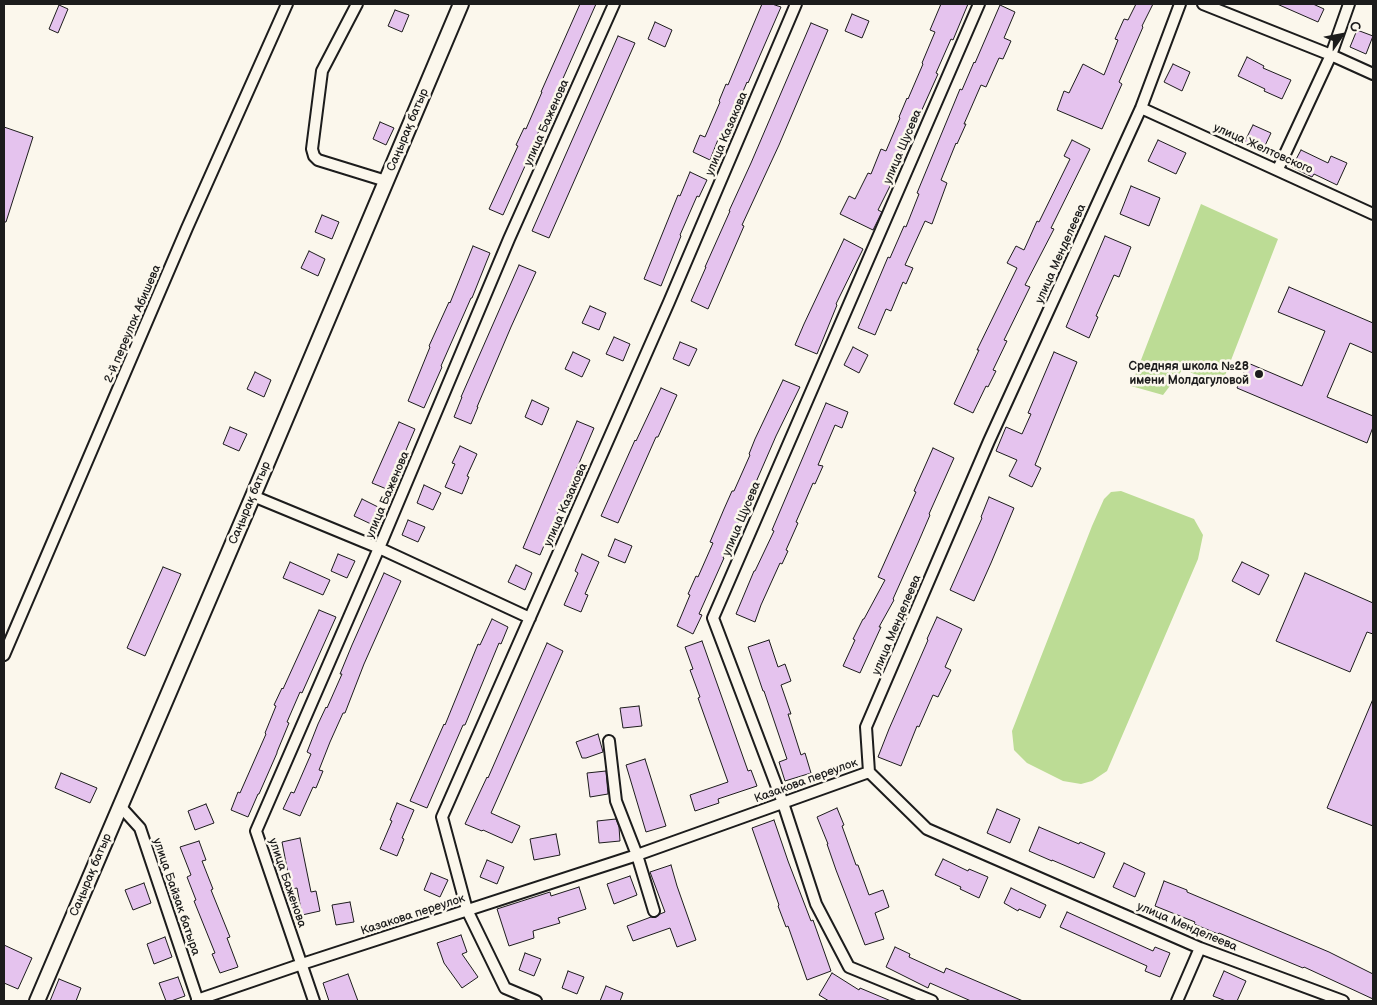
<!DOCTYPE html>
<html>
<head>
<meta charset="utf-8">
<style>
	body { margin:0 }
	#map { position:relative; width:1377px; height:1005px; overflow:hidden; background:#fbf7ec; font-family:"Balsamiq Sans",sans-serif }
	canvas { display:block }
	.frame { position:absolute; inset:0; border:5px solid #1c1c1c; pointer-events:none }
	.north { position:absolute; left:1317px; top:10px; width:50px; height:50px; -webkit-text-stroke:4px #fbf7ec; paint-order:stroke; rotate:57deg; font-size:14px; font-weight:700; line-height:20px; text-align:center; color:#1c1c1c }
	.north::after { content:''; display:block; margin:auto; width:18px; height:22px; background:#1c1c1c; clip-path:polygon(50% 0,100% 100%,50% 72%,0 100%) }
</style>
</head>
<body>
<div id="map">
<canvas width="1377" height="1005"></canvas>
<div class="frame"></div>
<div class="north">С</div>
</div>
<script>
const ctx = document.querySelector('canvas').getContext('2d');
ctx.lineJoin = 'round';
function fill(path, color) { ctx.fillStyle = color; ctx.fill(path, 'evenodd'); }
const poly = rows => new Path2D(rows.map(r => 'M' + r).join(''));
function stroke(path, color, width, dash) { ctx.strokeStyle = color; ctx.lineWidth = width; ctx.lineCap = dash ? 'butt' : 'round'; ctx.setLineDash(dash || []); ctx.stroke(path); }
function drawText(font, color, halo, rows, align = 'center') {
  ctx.font = font + ' "Balsamiq Sans",sans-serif'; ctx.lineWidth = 5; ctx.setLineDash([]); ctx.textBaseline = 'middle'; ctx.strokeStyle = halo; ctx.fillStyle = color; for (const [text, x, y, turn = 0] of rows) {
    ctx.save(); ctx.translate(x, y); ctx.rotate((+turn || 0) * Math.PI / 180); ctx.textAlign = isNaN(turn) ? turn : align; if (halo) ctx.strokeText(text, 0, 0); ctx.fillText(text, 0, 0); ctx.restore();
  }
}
fill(poly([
	[1201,204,1278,239,1221,386,1183,369,1163,395,1131,386],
	[1121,491,1194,519,1203,535,1198,559,1107,771,1092,781,1081,784,1063,781,1027,763,1014,750,1012,731,1092,526,1104,499,1111,492]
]), '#bcdc95');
const building = poly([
	[580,4,596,4,549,110,550,110,543,127,541,126,524,165,525,166,503,215,489,209,518,146,516,145,524,128,526,129,542,92,541,92,580,4],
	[762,4,772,4,781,7,748,83,747,82,730,122,731,122,724,139,719,137,710,160,693,152,700,135,705,137,720,102,719,101,726,84,728,85,762,4],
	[941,4,968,4,953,40,951,39,936,73,938,74,912,132,914,133,905,152,902,150,889,183,891,184,878,210,882,212,873,230,840,214,849,196,855,199,868,173,871,174,881,149,886,151,900,118,899,117,907,98,908,99,923,64,922,63,935,32,930,30,941,4],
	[1136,4,1153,4,1142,26,1143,27,1119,82,1122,84,1102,129,1057,110,1064,91,1069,93,1083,64,1104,75,1118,40,1115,39,1124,19,1128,20,1136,4],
	[1277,4,1313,4,1324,9,1318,22,1277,4],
	[59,5,68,9,58,33,49,29,59,5],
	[1000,5,1015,12,1004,38,1011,41,1003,59,999,58,986,87,981,85,964,124,966,124,957,144,956,143,941,180,947,183,932,224,925,221,905,265,913,268,906,284,903,282,891,311,886,309,875,335,858,328,888,257,890,258,904,226,906,227,919,194,917,193,953,106,960,89,962,90,974,62,975,63,1000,5],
	[395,10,409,15,402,32,388,26,395,10],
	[852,14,869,21,862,38,845,31,852,14],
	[655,22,672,30,665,47,648,39,655,22],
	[811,23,828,30,779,145,742,225,744,226,708,309,691,301,706,267,705,267,730,211,729,211,751,163,811,23],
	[1357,30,1373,36,1366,54,1350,47,1357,30],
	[618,36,635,43,549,238,532,231,618,36],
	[1247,57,1264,66,1263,68,1291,80,1282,99,1264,91,1265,89,1238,76,1247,57],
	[1173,64,1190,72,1182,91,1164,82,1173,64],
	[380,122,394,128,386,145,373,139,380,122],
	[1253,125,1271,133,1262,152,1244,143,1253,125],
	[4,127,33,137,6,222,4,222,4,127],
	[1072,140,1090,149,1051,228,1054,229,1025,285,1030,287,1004,340,1007,341,993,370,996,371,988,387,986,386,973,413,954,404,979,350,977,350,1017,268,1007,263,1016,246,1024,250,1037,221,1039,222,1070,159,1064,156,1072,140],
	[1158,140,1186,153,1176,174,1148,161,1158,140],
	[1301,150,1328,163,1331,156,1347,163,1337,185,1314,174,1312,177,1292,167,1301,150],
	[690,172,707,180,699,197,697,196,680,235,681,236,661,286,644,279,678,195,680,196,690,172],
	[1131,186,1160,198,1149,226,1120,214,1131,186],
	[322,215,339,222,332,239,315,232,322,215],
	[1105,236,1131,247,1119,277,1114,275,1096,316,1098,317,1089,338,1066,327,1105,236],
	[844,239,863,249,836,304,837,305,817,354,795,345,804,324,844,239],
	[473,246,490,253,472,298,471,298,441,366,442,367,424,408,408,401,430,347,429,346,449,302,450,303,473,246],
	[309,251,325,259,318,276,301,268,309,251],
	[519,265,536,272,511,327,477,407,478,407,471,424,454,417,462,397,461,397,519,265],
	[1289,287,1373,323,1373,353,1350,343,1327,397,1373,416,1373,427,1367,443,1237,388,1248,363,1302,386,1325,331,1278,312,1289,287],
	[590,306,606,313,599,330,582,323,590,306],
	[614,337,630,344,623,361,606,354,614,337],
	[680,342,697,349,689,366,673,359,680,342],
	[853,347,868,355,859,373,844,365,853,347],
	[573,352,590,360,582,377,565,369,573,352],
	[1054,352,1077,362,1035,465,1041,468,1032,487,1009,476,1017,460,996,451,1006,427,1022,434,1031,414,1028,413,1054,352],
	[255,372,271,380,264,397,247,389,255,372],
	[783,380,800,387,776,436,723,558,724,558,699,614,702,615,693,634,677,626,690,595,688,594,696,576,698,577,713,543,710,542,724,509,732,491,734,491,750,455,749,454,755,439,783,380],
	[661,388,677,395,658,437,656,437,618,523,601,516,635,440,636,441,661,388],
	[532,400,549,408,542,425,525,417,532,400],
	[826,403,848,412,842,428,835,425,818,465,823,466,815,484,813,483,796,522,798,523,786,550,788,551,782,564,780,563,761,605,755,622,736,614,754,571,755,571,774,531,772,530,826,403],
	[577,421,594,428,540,555,523,548,577,421],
	[399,422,415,429,389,490,372,483,399,422],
	[230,427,247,434,239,451,223,444,230,427],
	[460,446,477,454,467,476,469,477,462,494,445,487,455,464,452,463,460,446],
	[933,448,954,458,929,514,930,515,918,543,893,599,894,600,879,627,881,627,860,673,843,666,855,640,853,639,863,619,864,619,885,580,878,577,916,492,914,491,933,448],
	[424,485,441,493,433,510,417,503,424,485],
	[989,497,1014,508,991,563,974,601,950,590,982,518,981,517,989,497],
	[362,499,378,507,371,524,354,516,362,499],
	[408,520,425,527,418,542,402,535,408,520],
	[615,539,632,546,625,563,608,556,615,539],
	[338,554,355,561,347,578,331,571,338,554],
	[582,554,599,562,585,594,588,595,581,612,564,605,578,573,575,571,582,554],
	[290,562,330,580,323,595,283,578,290,562],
	[1242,562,1269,575,1259,595,1232,581,1242,562],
	[516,565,532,573,525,590,508,582,516,565],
	[163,567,181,574,145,656,127,648,163,567],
	[384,573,401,581,364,664,345,713,343,713,330,742,319,770,323,771,316,788,313,787,300,816,283,809,291,792,294,793,311,754,307,752,318,724,326,707,327,708,342,674,340,674,352,645,384,573],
	[1305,573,1373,603,1373,634,1367,632,1350,672,1276,641,1305,573],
	[319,610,336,617,302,693,300,692,287,722,289,723,277,752,277,753,259,794,258,794,248,817,231,810,238,792,240,793,266,734,265,733,276,706,274,705,282,688,283,689,319,610],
	[937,617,962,629,945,667,951,670,938,697,933,695,919,727,917,726,901,766,878,757,889,729,928,640,927,639,937,617],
	[492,619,508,627,501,644,499,643,465,725,463,725,427,808,410,801,444,724,445,725,478,644,480,645,492,619],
	[769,640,778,667,785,664,791,681,781,685,791,714,788,714,801,755,805,753,811,773,785,781,779,762,787,759,764,691,763,691,748,647,769,640],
	[702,641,748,771,751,770,757,786,718,799,719,803,695,811,690,795,728,782,698,698,700,697,690,670,693,669,685,647,702,641],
	[547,643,563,651,491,813,520,826,512,843,483,830,482,831,465,824,487,777,488,778,547,643],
	[1373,699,1373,826,1327,808,1373,699],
	[639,706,642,726,623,728,620,708,639,706],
	[598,734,603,752,586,758,582,758,576,742,598,734],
	[645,759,666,826,646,832,626,765,645,759],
	[606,771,608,794,590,797,587,773,606,771],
	[61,773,97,788,90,803,55,788,61,773],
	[397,803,414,810,402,838,404,839,397,856,380,849,392,821,390,820,397,803],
	[206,804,214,823,195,830,188,811,206,804],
	[837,808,844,825,842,826,856,865,858,865,869,895,883,890,889,907,875,913,884,939,865,945,836,870,827,844,828,844,817,817,837,808],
	[997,809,1020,819,1010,843,987,833,997,809],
	[616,819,619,827,620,841,599,843,597,821,616,819],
	[774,820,788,861,811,921,813,920,831,971,807,980,788,926,786,927,778,906,779,905,752,828,774,820],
	[1039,827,1079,844,1080,842,1105,853,1094,878,1052,860,1052,861,1029,851,1039,827],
	[556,834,560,855,534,860,530,839,556,834],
	[300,838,311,892,316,891,320,911,302,915,297,888,291,889,282,842,300,838],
	[199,841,206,860,202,861,213,889,211,890,230,937,227,938,238,967,220,973,212,954,215,953,194,901,196,900,187,877,191,875,180,847,199,841],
	[943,859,968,871,969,869,988,877,979,898,960,889,961,887,935,875,943,859],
	[487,860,504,867,497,884,480,877,487,860],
	[1124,863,1145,873,1135,897,1113,887,1124,863],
	[671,865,677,886,696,940,677,947,670,928,633,941,627,926,651,917,656,917,660,914,665,912,650,872,671,865],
	[431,873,448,880,440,897,424,890,431,873],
	[630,876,637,895,614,904,607,884,630,876],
	[1164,881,1187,890,1187,892,1329,952,1373,974,1373,999,1304,967,1303,968,1219,933,1218,934,1194,924,1195,922,1155,906,1164,881],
	[144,883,151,903,133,910,125,890,144,883],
	[579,887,586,909,558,918,560,923,533,931,534,938,509,946,497,909,550,892,551,896,579,887],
	[1011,888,1046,905,1040,918,1019,909,1018,911,1004,903,1011,888],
	[350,902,354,922,336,925,332,905,350,902],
	[1067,912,1153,951,1155,947,1170,953,1160,977,1145,971,1147,966,1060,927,1067,912],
	[461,935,467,952,462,954,478,977,462,988,444,963,437,943,461,935],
	[165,937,172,957,154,964,147,944,165,937],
	[4,945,32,958,18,989,4,983,4,945],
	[895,947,910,954,909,957,944,973,946,968,1023,1001,971,1001,930,983,928,988,886,967,895,947],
	[525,953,541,959,534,976,519,970,525,953],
	[568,971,584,977,577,994,562,988,568,971],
	[1224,971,1246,981,1237,1001,1226,1001,1213,996,1224,971],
	[832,973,859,990,860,988,891,1001,829,1001,819,995,832,973],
	[348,974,358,1001,329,1001,323,983,348,974],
	[178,977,185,996,171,1001,166,1001,159,983,178,977],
	[59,979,81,988,76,1001,50,1001,59,979],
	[606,986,623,993,620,1001,600,1001,606,986]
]);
fill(building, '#e5c3ee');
stroke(building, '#1c1c1c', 1);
const street = poly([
	[357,4,322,71,312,149,314,156,318,160,386,181],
	[1180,4,1141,108,989,441,866,727,869,772,927,829,1200,948,1343,1001],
	[1203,4,1331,55,1373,74],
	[1141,108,1373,214],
	[1278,169,1331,55,1349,4],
	[253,496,379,548,530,618],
	[4,655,187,228,287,4],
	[609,741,616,801,637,855,654,911],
	[120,806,140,828,198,1001],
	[197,1000,302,964,637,855,869,772],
	[314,1001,256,831,379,548,509,239,614,4],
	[536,1001,505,988,467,910,442,817,669,302,796,4],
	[932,1001,849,967,816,904,783,803,713,618,979,4],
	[1177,1001,1200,948]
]);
const secondary = poly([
	[37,1001,253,496,461,4]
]);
stroke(street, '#1c1c1c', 14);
stroke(secondary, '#1c1c1c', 18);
stroke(street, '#fbf7ec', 10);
stroke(secondary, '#fbf7ec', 14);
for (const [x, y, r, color] of [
	[1259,374,5,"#1c1c1c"]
]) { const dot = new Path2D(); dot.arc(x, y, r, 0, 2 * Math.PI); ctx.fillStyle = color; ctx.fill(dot); stroke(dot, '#fbf7ec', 2); }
drawText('12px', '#1c1c1c', '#fbf7ec', [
	["улица Баженова",547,123,-66],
	["Саңырақ батыр",408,130,-67],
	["улица Казакова",727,134,-67],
	["улица Щусева",903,147,-67],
	["улица Желтовского",1263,149,24],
	["улица Менделеева",1061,254,-66],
	["2-й переулок Абишева",133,324,-67],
	["улица Баженова",388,495,-67],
	["Саңырақ батыр",250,503,-67],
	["улица Казакова",566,505,-66],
	["улица Щусева",742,519,-67],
	["улица Менделеева",897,625,-67],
	["Казакова переулок",806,781,-20],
	["Саңырақ батыр",91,875,-67],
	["улица Баженова",287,883,71],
	["улица Байзак батыра",176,897,71],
	["Казакова переулок",413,915,-18],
	["улица Менделеева",1187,927,23]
]);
drawText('bold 12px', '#1c1c1c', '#fbf7ec', [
	["Средняя школа №28",1249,367],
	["имени Молдагуловой",1249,381]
], 'right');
</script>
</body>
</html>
